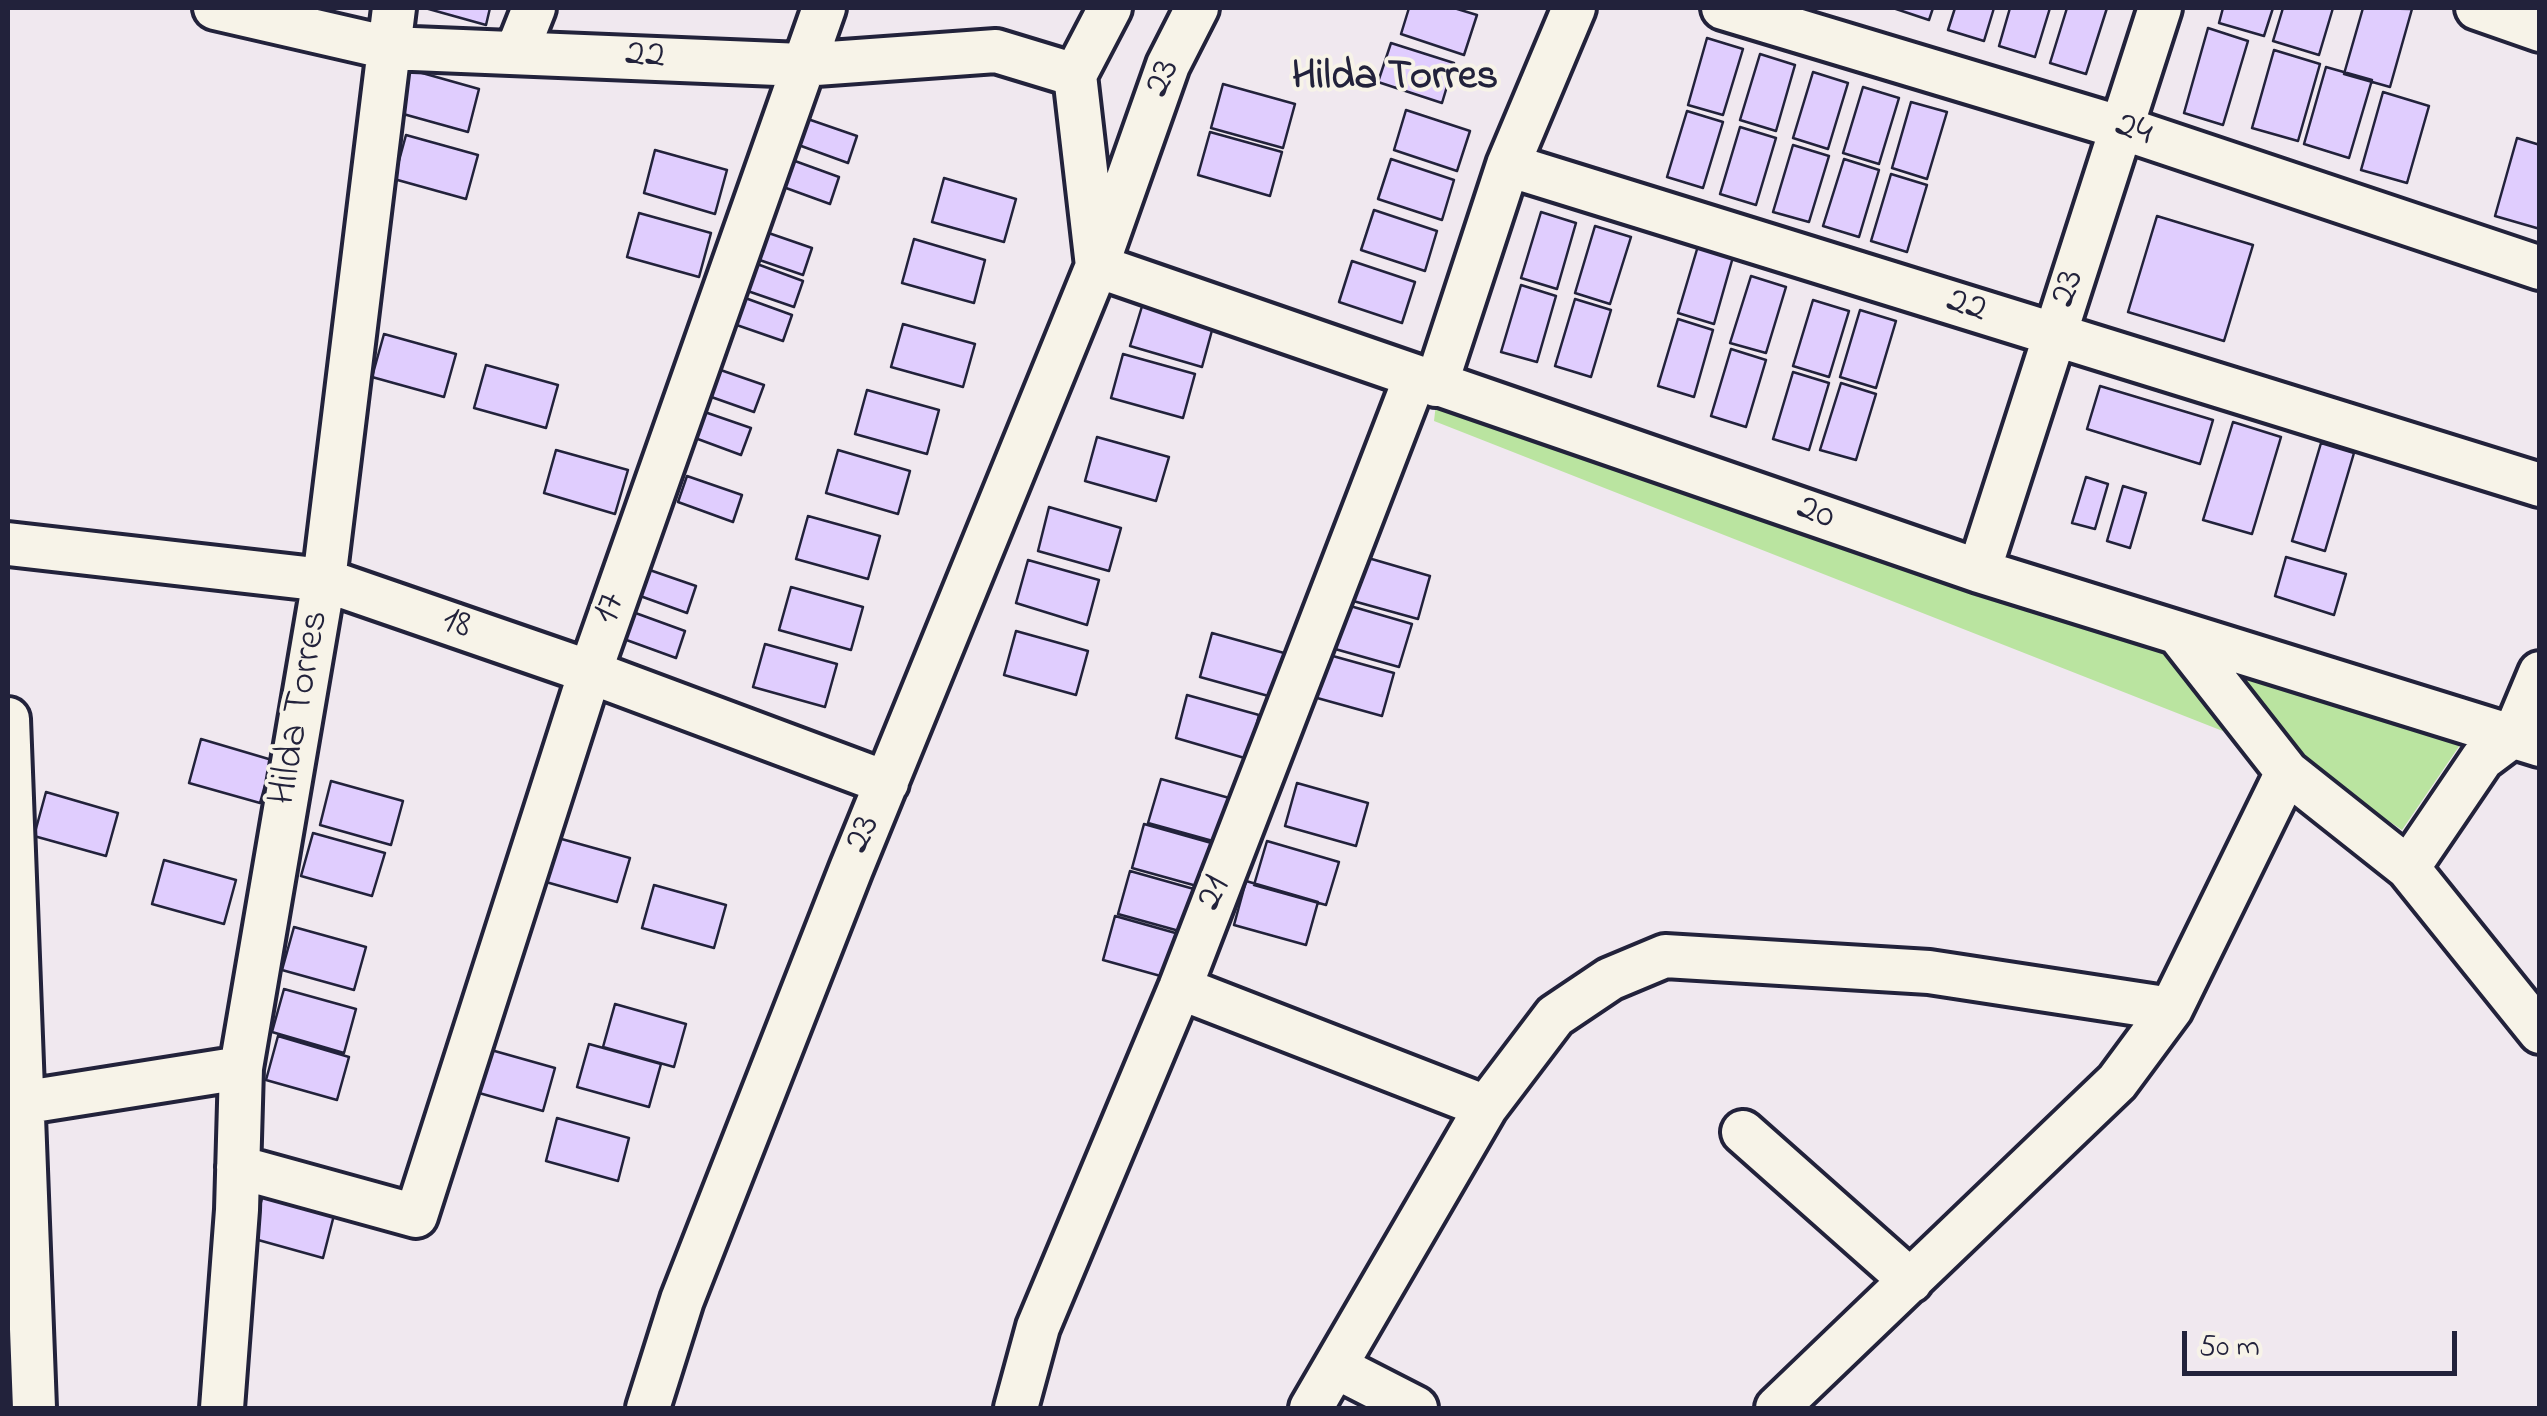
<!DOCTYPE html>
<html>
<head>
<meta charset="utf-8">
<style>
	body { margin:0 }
	#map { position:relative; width:2547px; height:1416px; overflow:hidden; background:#f0e8ef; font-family:"Indie Flower",sans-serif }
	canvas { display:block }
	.frame { position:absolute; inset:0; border:10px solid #22223b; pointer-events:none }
	.scale { position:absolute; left:2182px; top:1331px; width:275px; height:45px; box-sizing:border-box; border:5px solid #22223b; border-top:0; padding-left:12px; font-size:30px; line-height:35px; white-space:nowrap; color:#22223b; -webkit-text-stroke:8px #f7f3e8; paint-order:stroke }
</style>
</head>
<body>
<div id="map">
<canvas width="2547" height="1416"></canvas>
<div class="frame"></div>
<div class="scale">50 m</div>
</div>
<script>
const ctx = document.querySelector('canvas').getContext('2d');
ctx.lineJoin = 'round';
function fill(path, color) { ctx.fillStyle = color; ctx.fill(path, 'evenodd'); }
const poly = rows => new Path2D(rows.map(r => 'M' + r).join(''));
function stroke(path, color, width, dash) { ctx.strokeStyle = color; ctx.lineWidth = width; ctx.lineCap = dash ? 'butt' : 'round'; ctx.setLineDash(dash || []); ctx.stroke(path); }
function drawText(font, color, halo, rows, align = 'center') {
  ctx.font = font + ' "Indie Flower",sans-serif'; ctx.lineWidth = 8; ctx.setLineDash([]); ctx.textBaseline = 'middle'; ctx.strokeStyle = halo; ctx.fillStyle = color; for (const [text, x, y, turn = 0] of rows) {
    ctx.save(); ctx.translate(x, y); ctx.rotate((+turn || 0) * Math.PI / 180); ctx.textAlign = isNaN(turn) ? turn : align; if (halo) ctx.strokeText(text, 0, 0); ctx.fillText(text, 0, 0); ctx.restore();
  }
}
fill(poly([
	[1436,404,2460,745,2402,830,2299,761,1434,421]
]), '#bae4a0');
const building = poly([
	[425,8,490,8,486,25,425,8],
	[1409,8,1454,8,1477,15,1464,55,1401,34,1409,8],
	[1893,8,1933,8,1929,20,1893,8],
	[1955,8,1994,8,1984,41,1948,30,1955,8],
	[2010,8,2050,8,2035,57,1999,46,2010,8],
	[2067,8,2107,8,2086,74,2050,63,2067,8],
	[2223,8,2273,8,2264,36,2219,23,2223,8],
	[2283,8,2333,8,2319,55,2273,41,2283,8],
	[2363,8,2412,9,2390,87,2344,74,2363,8],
	[2208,28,2248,41,2223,125,2184,113,2208,28],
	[1707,38,1743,49,1723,115,1688,105,1707,38],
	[1391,43,1454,63,1442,103,1378,82,1391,43],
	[2274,50,2320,64,2298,141,2252,128,2274,50],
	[1760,54,1795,65,1776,131,1740,120,1760,54],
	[2326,67,2372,80,2349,158,2304,144,2326,67],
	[408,69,479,89,468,132,396,112,408,69],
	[1813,72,1848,83,1828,149,1793,138,1813,72],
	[1223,84,1295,104,1283,148,1211,128,1223,84],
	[1863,87,1899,98,1879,164,1843,153,1863,87],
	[2383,92,2429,106,2407,183,2361,170,2383,92],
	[1911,102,1947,112,1927,179,1892,168,1911,102],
	[1406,110,1470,131,1457,171,1394,150,1406,110],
	[1687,111,1723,122,1703,188,1667,177,1687,111],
	[802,117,857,136,848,163,793,143,802,117],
	[1740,127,1776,138,1756,205,1720,194,1740,127],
	[1210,132,1282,152,1270,196,1198,175,1210,132],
	[406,135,478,155,466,199,394,179,406,135],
	[2517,138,2540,145,2540,229,2495,216,2517,138],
	[1793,145,1829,156,1809,222,1773,212,1793,145],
	[655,150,727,170,715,214,644,193,655,150],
	[784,157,839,177,830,204,775,184,784,157],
	[1391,159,1454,180,1442,220,1378,199,1391,159],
	[1844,159,1879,170,1859,237,1823,226,1844,159],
	[1891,174,1927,185,1907,252,1871,241,1891,174],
	[944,178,1016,199,1004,242,932,222,944,178],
	[1374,210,1437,231,1425,271,1361,250,1374,210],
	[1541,212,1576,223,1557,289,1521,278,1541,212],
	[639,213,711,233,699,277,627,257,639,213],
	[2157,216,2253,245,2224,341,2128,312,2157,216],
	[1595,226,1631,237,1610,304,1575,293,1595,226],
	[757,229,812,248,803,275,748,256,757,229],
	[914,239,985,260,974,303,902,283,914,239],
	[1698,246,1733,257,1714,324,1678,313,1698,246],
	[749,261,803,281,794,307,739,288,749,261],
	[1352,261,1415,282,1402,323,1339,302,1352,261],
	[1751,276,1786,287,1766,353,1730,343,1751,276],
	[1521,285,1556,296,1537,362,1501,352,1521,285],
	[737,295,792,315,783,341,728,322,737,295],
	[1575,299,1611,310,1591,377,1555,366,1575,299],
	[1813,300,1849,311,1829,377,1793,366,1813,300],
	[1143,303,1214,323,1202,367,1130,346,1143,303],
	[1860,310,1896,321,1876,388,1840,377,1860,310],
	[1678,319,1713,330,1694,397,1658,386,1678,319],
	[903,324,975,344,963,387,891,367,903,324],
	[384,334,456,354,444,397,372,377,384,334],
	[1731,349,1766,360,1746,427,1711,416,1731,349],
	[1123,354,1195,374,1183,418,1111,398,1123,354],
	[486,365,558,385,546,428,474,408,486,365],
	[709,366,764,385,754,412,700,393,709,366],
	[1793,372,1829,383,1809,450,1773,439,1793,372],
	[1841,383,1876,394,1856,460,1820,450,1841,383],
	[2100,386,2213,420,2200,464,2087,429,2100,386],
	[867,390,939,410,927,454,855,434,867,390],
	[696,409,751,428,741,455,687,435,696,409],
	[2233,422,2281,437,2252,534,2203,520,2233,422],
	[1097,437,1169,457,1156,501,1085,481,1097,437],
	[2321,443,2354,453,2325,551,2292,541,2321,443],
	[556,450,628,470,615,514,544,493,556,450],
	[838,450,910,471,898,514,826,493,838,450],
	[687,476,742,495,733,522,678,502,687,476],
	[2086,477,2108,484,2095,529,2072,523,2086,477],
	[2123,486,2146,493,2130,548,2107,541,2123,486],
	[1049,507,1121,528,1109,571,1038,551,1049,507],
	[808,516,880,536,868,579,796,559,808,516],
	[1358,555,1430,576,1418,619,1346,599,1358,555],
	[2286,557,2346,574,2334,615,2275,596,2286,557],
	[1028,560,1099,580,1087,625,1016,603,1028,560],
	[641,567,696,586,687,613,632,593,641,567],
	[791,587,863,607,851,650,779,630,791,587],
	[1340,603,1412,624,1399,667,1328,647,1340,603],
	[630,611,685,631,676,658,621,638,630,611],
	[1016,631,1088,651,1076,695,1004,675,1016,631],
	[1212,633,1284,653,1272,697,1200,677,1212,633],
	[765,644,837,664,825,707,753,687,765,644],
	[1322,653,1394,673,1382,716,1310,696,1322,653],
	[1187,695,1259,715,1248,759,1176,738,1187,695],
	[201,739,272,760,260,803,189,783,201,739],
	[1161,779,1233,799,1220,843,1148,823,1161,779],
	[331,781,403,801,391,845,320,825,331,781],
	[1297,783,1368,803,1356,846,1285,826,1297,783],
	[46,792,118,813,106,856,34,836,46,792],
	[1144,824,1215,844,1204,888,1132,868,1144,824],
	[313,833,385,853,372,896,301,876,313,833],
	[558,838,630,858,617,902,546,882,558,838],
	[1267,841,1339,862,1326,905,1254,885,1267,841],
	[164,860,236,880,224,924,152,904,164,860],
	[1130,871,1201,891,1190,934,1118,914,1130,871],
	[1246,881,1318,902,1306,945,1234,925,1246,881],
	[654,885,726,905,714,948,642,928,654,885],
	[1115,916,1186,936,1175,980,1103,960,1115,916],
	[294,927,366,947,354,990,282,970,294,927],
	[284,989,356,1009,344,1053,272,1032,284,989],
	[615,1004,686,1024,674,1067,603,1047,615,1004],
	[278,1036,349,1057,337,1100,266,1080,278,1036],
	[589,1044,661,1064,649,1107,577,1087,589,1044],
	[484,1048,555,1068,543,1111,472,1091,484,1048],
	[557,1118,629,1138,618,1181,546,1161,557,1118],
	[263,1195,334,1215,323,1258,251,1238,263,1195]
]);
fill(building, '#e0cdfe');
stroke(building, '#22223b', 2.5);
const minor = poly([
	[215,8,389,48,802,65,996,51,1075,75],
	[1110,8,1075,75,1097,266,1979,571,2540,745],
	[1723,8,2122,128,2540,268],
	[2477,8,2540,30],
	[517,51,534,8],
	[1508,165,2540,485],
	[1436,385,1508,165,1574,8],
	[8,544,324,580,590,672,887,783],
	[1979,571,2160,8],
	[2178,633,2287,772,2408,868,2540,1032],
	[8,719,34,1408],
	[2408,868,2482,759,2514,735,2540,673],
	[1180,988,1486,1107],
	[8,1105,241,1068],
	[1743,1132,1911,1281],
	[238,1167,416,1216,590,672,824,8],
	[1336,1367,1416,1408],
	[222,1408,237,1210,241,1068,324,580,394,8],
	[648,1408,682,1300,851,869,1097,266,1168,65,1197,8],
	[1016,1408,1038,1327,1180,988,1415,378],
	[1311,1408,1486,1107,1555,1016,1610,979,1665,956,1929,972,2171,1009],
	[1777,1408,2117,1082,2171,1009,2287,772]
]);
stroke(minor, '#22223b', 50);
stroke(minor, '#f7f3e8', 42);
drawText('40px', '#22223b', '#f7f3e8', [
	["22",645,58,3],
	["23",1165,79,-68],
	["24",2133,132,18],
	["23",2070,289,-72],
	["22",1966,308,17],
	["20",1815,515,19],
	["17",612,609,-71],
	["18",456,626,19],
	["Hilda Torres",302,708,-80],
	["23",865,835,-67],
	["21",1216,894,-69]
]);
drawText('bold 42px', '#22223b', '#f7f3e8', [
	["Hilda Torres",1395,80]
]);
</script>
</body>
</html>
